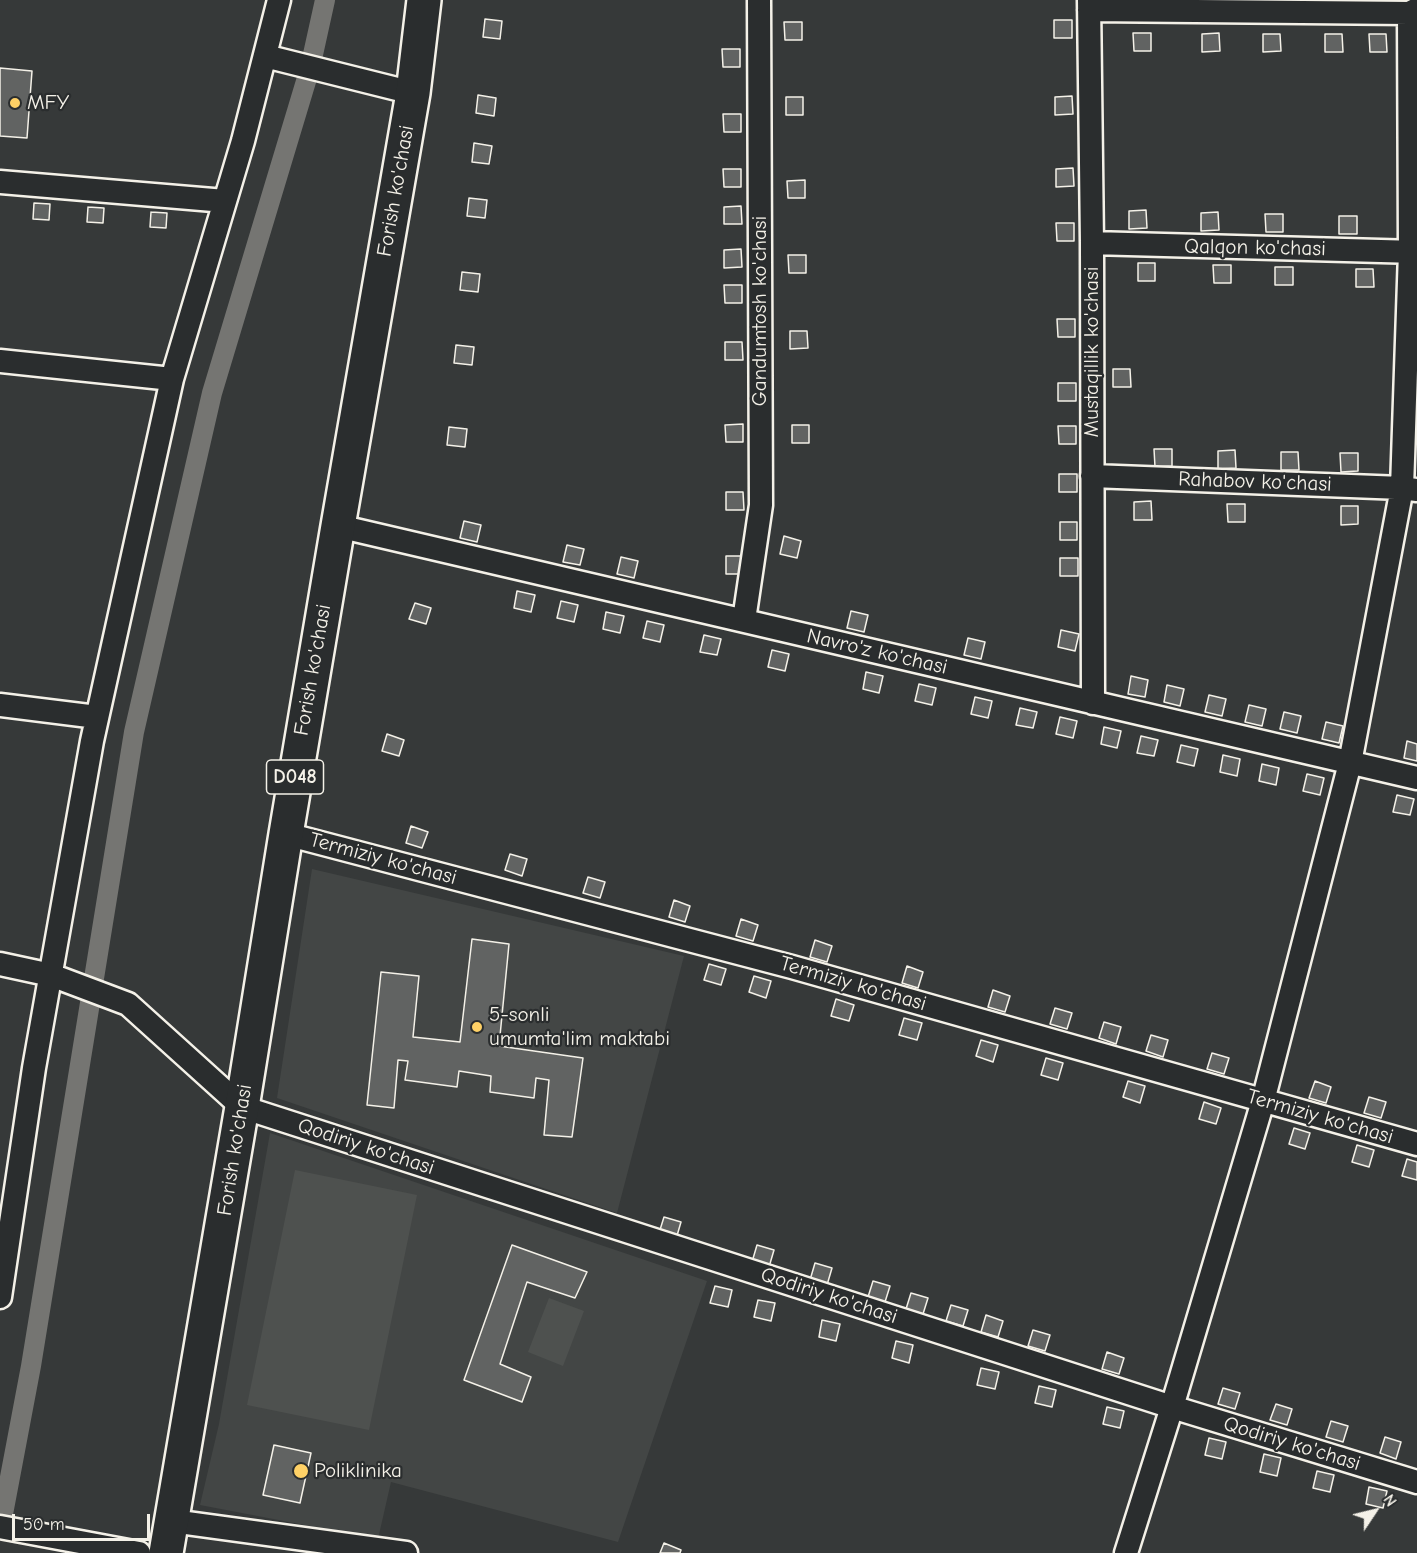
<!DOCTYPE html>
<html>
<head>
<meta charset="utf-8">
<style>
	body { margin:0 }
	#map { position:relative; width:1417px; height:1553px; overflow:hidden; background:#363939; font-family:"Comic Neue",sans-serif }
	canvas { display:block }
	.north { position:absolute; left:1345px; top:1481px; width:60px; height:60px; -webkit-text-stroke:4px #2a2d2e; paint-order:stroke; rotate:55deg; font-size:16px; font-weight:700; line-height:24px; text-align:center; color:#f4f1e8 }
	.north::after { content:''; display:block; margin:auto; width:21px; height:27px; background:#f4f1e8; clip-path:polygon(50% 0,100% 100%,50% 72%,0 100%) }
	.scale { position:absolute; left:12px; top:1514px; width:138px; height:27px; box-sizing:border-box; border:3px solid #f4f1e8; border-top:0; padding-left:8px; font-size:18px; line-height:21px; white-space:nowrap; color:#f4f1e8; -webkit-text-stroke:4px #2a2d2e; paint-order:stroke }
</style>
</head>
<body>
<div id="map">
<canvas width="1417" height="1553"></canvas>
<div class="north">N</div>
<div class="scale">50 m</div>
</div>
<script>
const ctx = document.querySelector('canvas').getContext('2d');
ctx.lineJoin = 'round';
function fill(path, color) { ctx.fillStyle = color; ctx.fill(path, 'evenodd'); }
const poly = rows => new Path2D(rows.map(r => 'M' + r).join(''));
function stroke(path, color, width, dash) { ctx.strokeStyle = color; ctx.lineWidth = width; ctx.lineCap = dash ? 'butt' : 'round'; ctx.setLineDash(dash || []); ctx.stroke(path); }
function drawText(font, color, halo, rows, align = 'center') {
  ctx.font = font + ' "Comic Neue",sans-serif'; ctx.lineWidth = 4.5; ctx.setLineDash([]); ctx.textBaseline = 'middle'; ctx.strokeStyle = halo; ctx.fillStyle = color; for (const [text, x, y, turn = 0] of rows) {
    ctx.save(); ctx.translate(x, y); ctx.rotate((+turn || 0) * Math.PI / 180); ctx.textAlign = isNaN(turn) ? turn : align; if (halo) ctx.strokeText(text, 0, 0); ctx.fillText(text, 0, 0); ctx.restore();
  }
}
fill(poly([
	[312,869,684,956,617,1213,277,1098],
	[270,1133,707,1281,618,1542,391,1482,378,1539,200,1505,219,1424]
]), '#434645');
fill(poly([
	[295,1170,417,1195,369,1430,247,1405],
	[549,1298,584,1311,563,1366,528,1352]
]), '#4e514f');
stroke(poly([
	[0,1530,31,1366,134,732,212,393,310,68,325,0]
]), '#757572', 20);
const building = poly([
	[485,19,502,21,500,39,483,37,485,19],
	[1054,20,1072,20,1072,38,1054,38,1054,20],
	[784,22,802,22,802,40,785,40,784,22],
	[1133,33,1151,33,1151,51,1134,51,1133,33],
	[1219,33,1220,51,1202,52,1202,34,1219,33],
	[1263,34,1280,34,1281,51,1263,52,1263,34],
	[1325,34,1342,34,1343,52,1325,52,1325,34],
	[1369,34,1386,34,1387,52,1370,52,1369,34],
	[722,49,740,49,740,67,723,67,722,49],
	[0,68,32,71,27,138,0,136,0,68],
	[478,95,496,98,494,116,476,113,478,95],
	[1072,96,1073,114,1055,115,1055,97,1072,96],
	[786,97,803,97,803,115,786,115,786,97],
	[723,114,741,114,741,132,724,132,723,114],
	[474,143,492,146,489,164,472,162,474,143],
	[1073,168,1074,186,1056,187,1056,169,1073,168],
	[723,169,741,169,741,187,724,187,723,169],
	[805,180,805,198,788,198,787,181,805,180],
	[469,198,487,200,485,218,467,216,469,198],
	[34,203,50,204,49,220,33,219,34,203],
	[741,206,742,224,724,224,724,207,741,206],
	[88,207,104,208,103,223,87,222,88,207],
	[1146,210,1147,228,1129,229,1129,211,1146,210],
	[151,212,167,213,166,228,150,227,151,212],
	[1218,212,1219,230,1201,231,1201,213,1218,212],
	[1265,214,1283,214,1283,232,1266,232,1265,214],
	[1339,216,1357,216,1357,234,1339,234,1339,216],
	[1056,223,1074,223,1074,241,1057,241,1056,223],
	[741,249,742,267,724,268,724,250,741,249],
	[788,255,806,255,806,273,789,273,788,255],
	[1138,263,1155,263,1155,281,1138,281,1138,263],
	[1213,265,1231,265,1231,283,1214,283,1213,265],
	[1275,267,1293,267,1293,285,1275,285,1275,267],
	[1356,269,1373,269,1374,287,1356,287,1356,269],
	[462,272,480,274,478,292,460,290,462,272],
	[724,285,742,285,742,303,725,303,724,285],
	[1057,319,1075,319,1075,337,1058,337,1057,319],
	[790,331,807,331,808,348,790,349,790,331],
	[725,342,742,342,743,360,725,360,725,342],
	[456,345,474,347,472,365,454,363,456,345],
	[1113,369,1130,369,1131,387,1113,387,1113,369],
	[1058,383,1076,383,1076,401,1058,401,1058,383],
	[743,424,743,442,726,442,725,425,743,424],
	[792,425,809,425,809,443,792,443,792,425],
	[1058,426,1076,426,1076,444,1059,444,1058,426],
	[449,427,467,429,465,447,447,445,449,427],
	[1154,449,1172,449,1172,466,1155,467,1154,449],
	[1235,450,1236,468,1218,469,1218,451,1235,450],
	[1281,452,1298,452,1299,470,1281,470,1281,452],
	[1340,453,1358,453,1358,471,1341,472,1340,453],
	[1059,474,1077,474,1077,492,1059,492,1059,474],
	[726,492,743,492,744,510,726,510,726,492],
	[1151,501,1152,520,1134,520,1134,502,1151,501],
	[1227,504,1245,504,1245,522,1228,522,1227,504],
	[1341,506,1358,506,1358,524,1341,525,1341,506],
	[464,521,481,525,477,542,460,538,464,521],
	[1060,522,1077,522,1077,540,1060,540,1060,522],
	[784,536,801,541,797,558,780,554,784,536],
	[567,545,584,549,580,565,563,562,567,545],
	[726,556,743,556,744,574,726,574,726,556],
	[621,557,638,561,634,578,617,574,621,557],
	[1060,558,1078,558,1078,576,1060,576,1060,558],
	[517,591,535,595,531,612,514,608,517,591],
	[561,601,578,605,574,622,557,618,561,601],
	[415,603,431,608,426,624,409,619,415,603],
	[851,611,868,615,864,632,847,628,851,611],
	[606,612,624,616,620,633,603,629,606,612],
	[647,621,664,625,660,642,643,638,647,621],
	[1061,630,1079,634,1075,651,1058,647,1061,630],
	[704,635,721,639,717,655,700,652,704,635],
	[968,638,985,642,981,659,964,655,968,638],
	[772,650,789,654,785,671,768,667,772,650],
	[866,672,883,676,879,693,863,689,866,672],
	[1131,676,1148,680,1145,697,1128,694,1131,676],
	[919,684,936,688,932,705,915,701,919,684],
	[1167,685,1184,689,1180,706,1164,702,1167,685],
	[1209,695,1226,699,1222,716,1205,712,1209,695],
	[975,697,992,701,988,718,971,714,975,697],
	[1249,705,1266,709,1262,726,1245,722,1249,705],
	[1020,708,1037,712,1033,728,1016,725,1020,708],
	[1284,712,1301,716,1297,733,1280,729,1284,712],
	[1060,717,1077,721,1073,738,1056,734,1060,717],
	[1326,722,1343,726,1339,743,1322,739,1326,722],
	[1104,727,1121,731,1117,748,1101,744,1104,727],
	[387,734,404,740,399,756,382,751,387,734],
	[1141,736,1158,740,1154,756,1137,753,1141,736],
	[1407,741,1417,744,1417,761,1404,758,1407,741],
	[1181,745,1198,749,1194,766,1177,762,1181,745],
	[1223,755,1240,759,1237,776,1220,772,1223,755],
	[1262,764,1279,768,1276,785,1259,781,1262,764],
	[1307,774,1324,778,1320,795,1303,791,1307,774],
	[1397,795,1414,799,1410,815,1393,812,1397,795],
	[411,826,428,832,422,848,406,843,411,826],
	[510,854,527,859,522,876,505,870,510,854],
	[588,877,605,882,600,898,583,893,588,877],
	[674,900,690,906,685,922,669,917,674,900],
	[741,919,758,925,753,941,736,936,741,919],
	[472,939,509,944,499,1046,583,1058,572,1137,544,1135,549,1080,536,1078,534,1098,490,1092,491,1076,459,1071,457,1087,405,1080,408,1061,398,1060,394,1108,367,1105,381,972,419,976,413,1037,460,1042,472,939],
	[815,940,832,946,827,962,810,957,815,940],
	[709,964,726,969,721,985,704,980,709,964],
	[907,966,923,972,918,988,902,983,907,966],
	[754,976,771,981,766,998,749,992,754,976],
	[993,990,1010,996,1005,1012,988,1007,993,990],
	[836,999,854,1005,849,1021,831,1016,836,999],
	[1055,1008,1072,1013,1067,1029,1050,1024,1055,1008],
	[904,1018,922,1023,917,1040,899,1035,904,1018],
	[1104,1022,1121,1027,1116,1044,1099,1038,1104,1022],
	[1151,1035,1168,1040,1163,1057,1146,1051,1151,1035],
	[981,1040,998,1045,993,1062,976,1056,981,1040],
	[1212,1053,1229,1058,1224,1074,1207,1069,1212,1053],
	[1046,1058,1063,1063,1058,1080,1041,1075,1046,1058],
	[1128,1081,1145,1086,1140,1103,1123,1097,1128,1081],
	[1315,1081,1331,1087,1326,1103,1309,1098,1315,1081],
	[1369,1097,1386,1102,1381,1118,1364,1113,1369,1097],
	[1204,1102,1221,1108,1216,1124,1199,1119,1204,1102],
	[1294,1128,1310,1133,1305,1149,1289,1144,1294,1128],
	[1357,1145,1374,1150,1369,1167,1352,1162,1357,1145],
	[1407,1159,1417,1162,1417,1180,1402,1176,1407,1159],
	[664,1217,681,1222,676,1239,659,1233,664,1217],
	[512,1245,587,1272,575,1298,527,1282,500,1364,531,1377,522,1402,464,1380,512,1245],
	[757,1245,774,1250,769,1267,752,1262,757,1245],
	[815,1263,832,1268,827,1285,810,1280,815,1263],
	[873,1281,890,1286,885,1302,868,1297,873,1281],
	[715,1286,732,1290,728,1307,710,1303,715,1286],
	[911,1293,928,1298,923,1314,906,1309,911,1293],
	[758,1300,775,1303,771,1321,754,1317,758,1300],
	[951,1305,968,1310,963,1326,946,1321,951,1305],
	[986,1315,1003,1321,998,1337,981,1332,986,1315],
	[822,1320,840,1324,836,1341,819,1337,822,1320],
	[1033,1330,1050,1335,1045,1351,1028,1346,1033,1330],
	[896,1341,913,1345,909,1363,892,1358,896,1341],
	[1107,1352,1124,1358,1119,1374,1102,1369,1107,1352],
	[981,1368,999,1372,995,1389,977,1385,981,1368],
	[1039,1386,1056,1390,1052,1407,1035,1403,1039,1386],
	[1223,1388,1240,1393,1235,1409,1218,1404,1223,1388],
	[1276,1404,1292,1409,1287,1425,1270,1420,1276,1404],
	[1107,1407,1124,1411,1120,1428,1103,1424,1107,1407],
	[1331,1421,1348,1426,1343,1442,1326,1437,1331,1421],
	[1385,1437,1401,1442,1396,1459,1380,1453,1385,1437],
	[1209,1438,1226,1442,1222,1459,1205,1455,1209,1438],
	[274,1445,311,1453,300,1503,263,1495,274,1445],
	[1264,1454,1281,1458,1277,1476,1260,1472,1264,1454],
	[1317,1471,1334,1475,1330,1492,1313,1488,1317,1471],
	[1369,1487,1387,1491,1383,1508,1366,1504,1369,1487],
	[664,1543,681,1550,680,1553,660,1553,664,1543]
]);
fill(building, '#616362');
stroke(building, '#f4f1e8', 1.5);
const street = poly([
	[1089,0,1092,243,1093,703],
	[1089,10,1409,13,1417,9],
	[265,56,413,93],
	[0,182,225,201],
	[1092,243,1417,252],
	[0,361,172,379],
	[1092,476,1402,488,1417,490],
	[338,526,1417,778],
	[744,620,761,505,759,0],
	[0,705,97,717],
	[286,834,792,967,1417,1144],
	[0,964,51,975,128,1004,242,1107,1172,1407,1417,1482],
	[0,1297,34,1068,92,741,172,379,243,141,279,0],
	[172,1521,406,1553],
	[0,1527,139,1553],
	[1126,1553,1172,1407,1263,1101,1350,763,1402,488,1410,252,1409,13]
]);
const primary = poly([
	[166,1553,242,1107,286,834,338,526,413,93,424,0]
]);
stroke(street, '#f4f1e8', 27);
stroke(primary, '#f4f1e8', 38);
stroke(street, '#2a2d2e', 22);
stroke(primary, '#2a2d2e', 33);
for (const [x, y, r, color] of [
	[15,103,6,"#ffd166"],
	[477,1027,6,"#ffd166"],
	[301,1471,8,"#ffd166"]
]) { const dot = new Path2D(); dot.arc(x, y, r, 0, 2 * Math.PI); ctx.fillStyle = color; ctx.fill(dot); stroke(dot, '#2a2d2e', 2); }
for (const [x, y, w] of [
	[295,777,57]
]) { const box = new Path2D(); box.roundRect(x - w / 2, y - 17, w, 34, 4.5); ctx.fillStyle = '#2a2d2e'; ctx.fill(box); stroke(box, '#f4f1e8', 1.5); }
drawText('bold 20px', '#f4f1e8', null, [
	["D048",295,777]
]);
drawText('21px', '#f4f1e8', '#2a2d2e', [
	["MFY",27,103],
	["5-sonli",489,1015],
	["umumta'lim maktabi",489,1039],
	["Poliklinika",314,1471]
], 'left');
drawText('21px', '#f4f1e8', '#2a2d2e', [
	["Forish ko'chasi",396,191,-80],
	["Qalqon ko'chasi",1255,248,1],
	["Gandumtosh ko'chasi",760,311,-90],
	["Mustaqillik ko'chasi",1092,352,-90],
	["Rahabov ko'chasi",1255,482,2],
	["Navro'z ko'chasi",877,652,13],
	["Forish ko'chasi",313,670,-80],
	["Termiziy ko'chasi",383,859,15],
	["Termiziy ko'chasi",853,984,16],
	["Termiziy ko'chasi",1320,1117,16],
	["Qodiriy ko'chasi",366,1147,18],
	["Forish ko'chasi",235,1150,-81],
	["Qodiriy ko'chasi",829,1296,18],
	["Qodiriy ko'chasi",1292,1444,17]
]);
</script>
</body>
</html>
